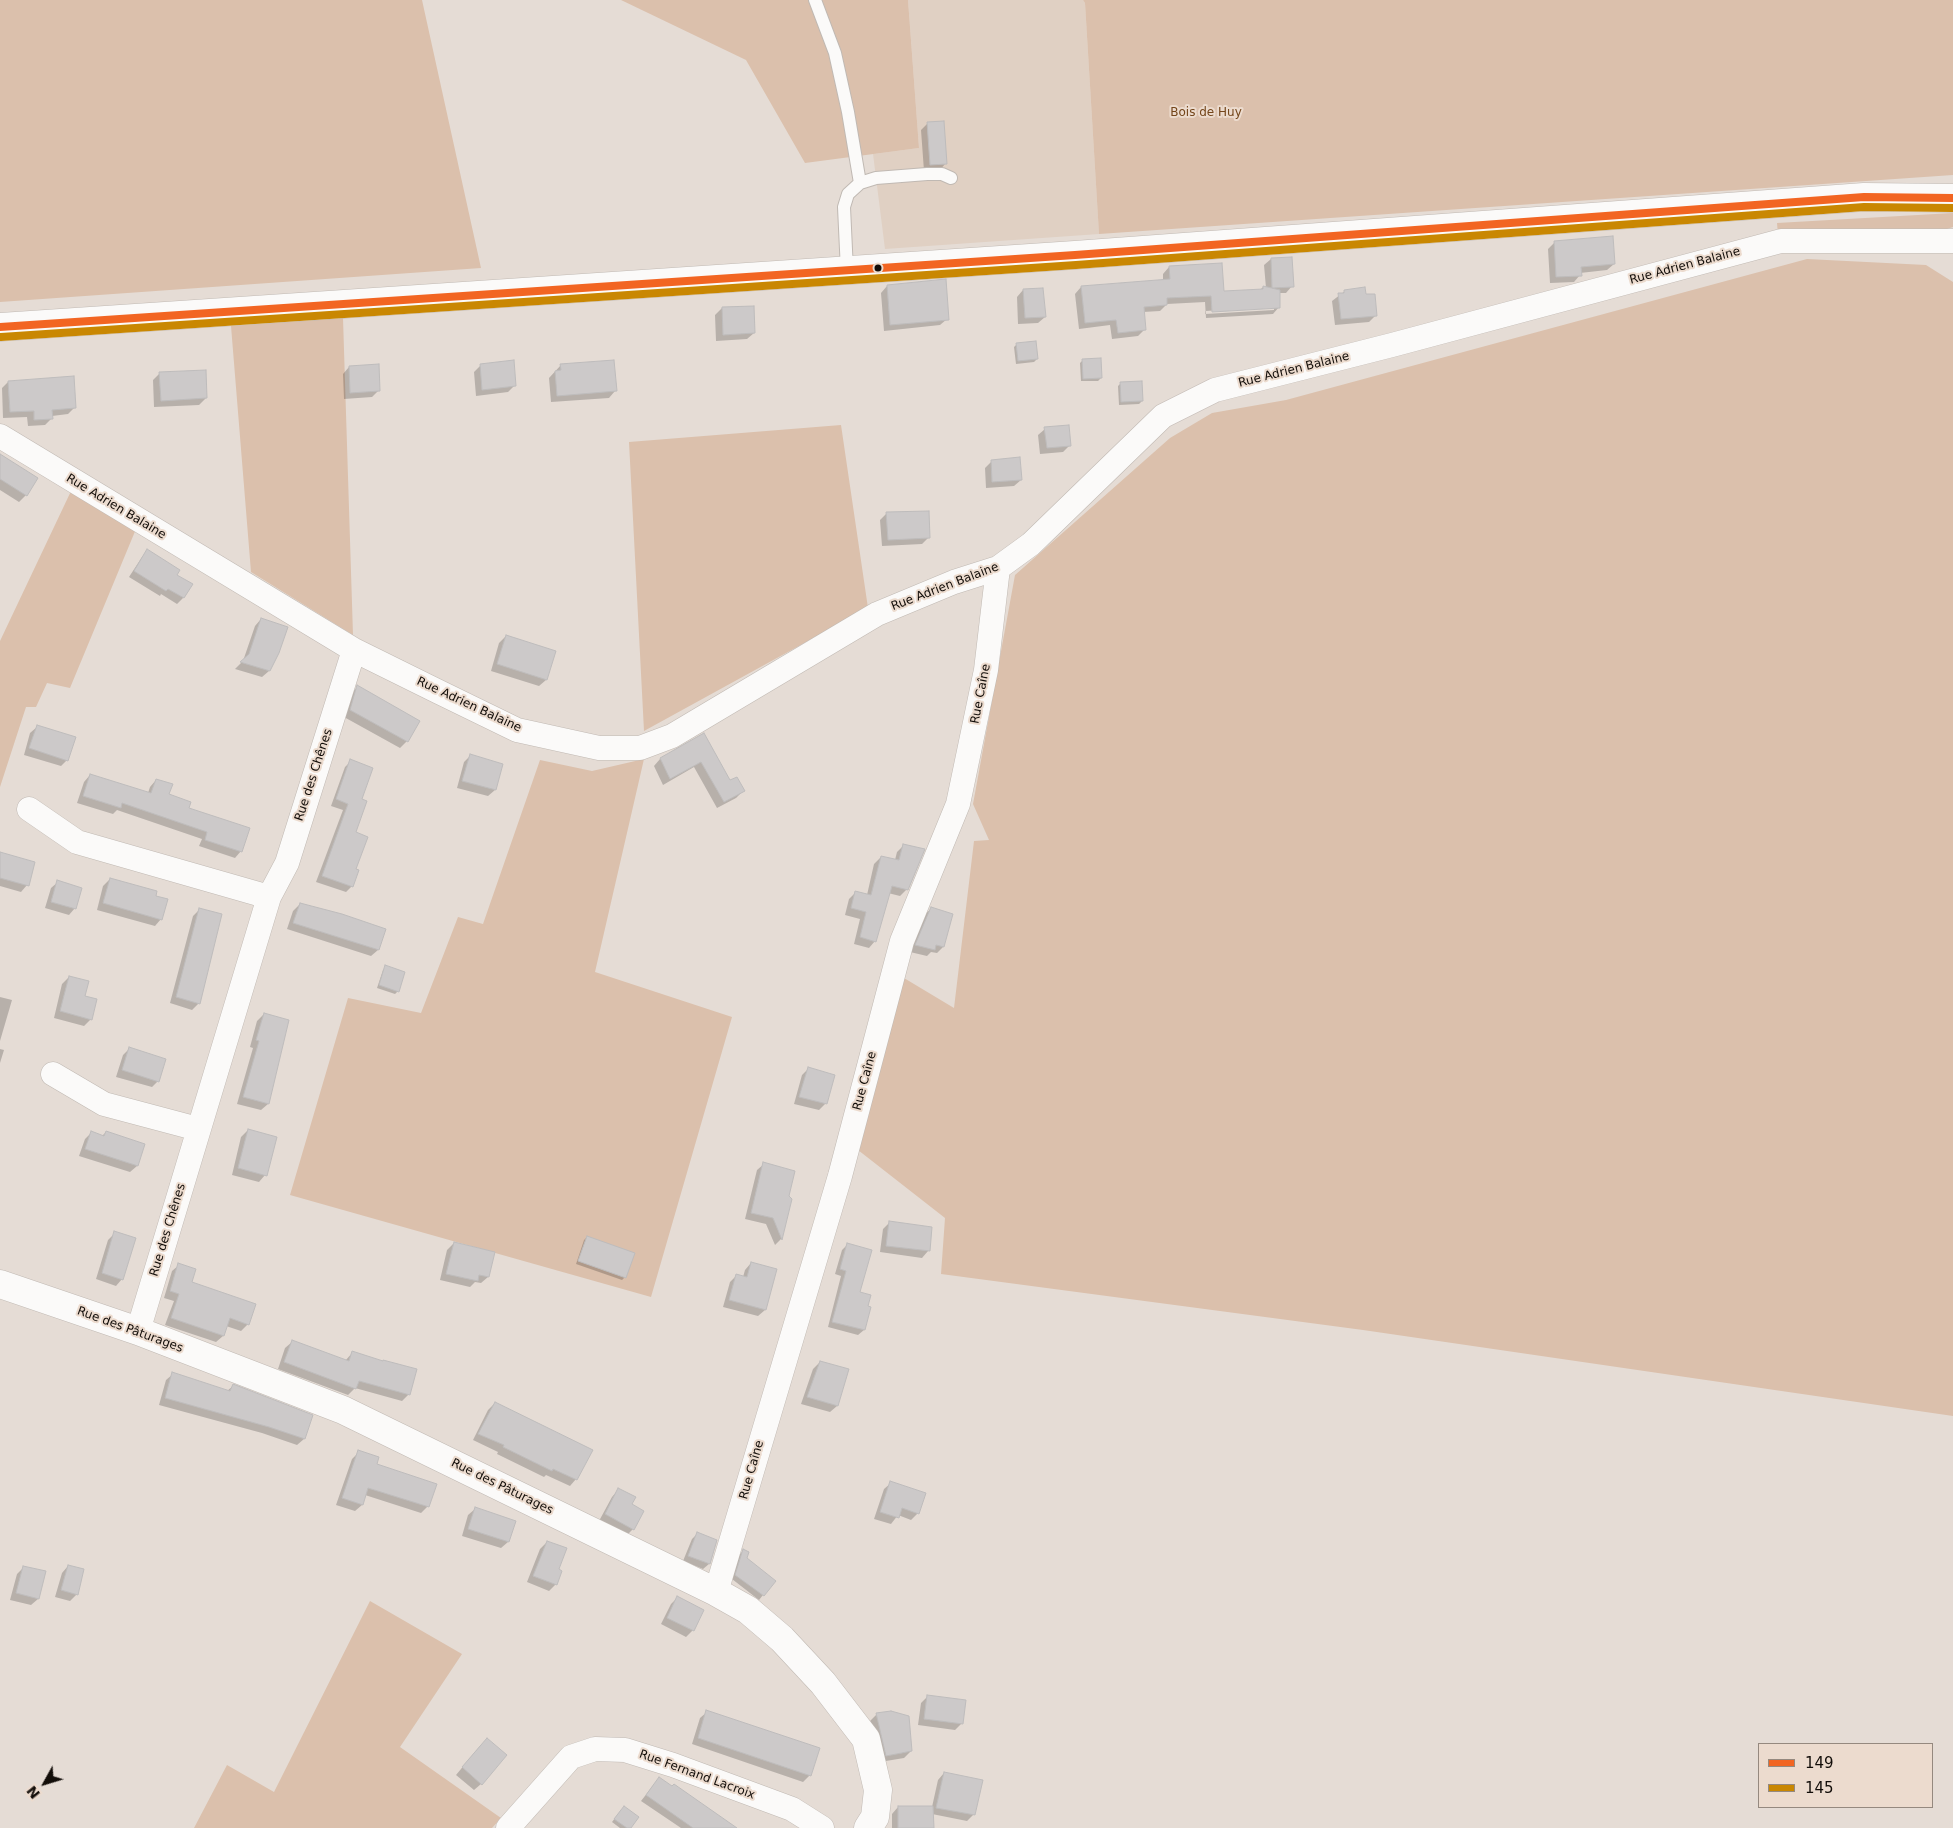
<!DOCTYPE html>
<html>
<head>
<meta charset="utf-8">
<style>
	body { margin:0 }
	#map { position:relative; width:1953px; height:1828px; overflow:hidden; background:#e5dcd5; font-family:"DejaVu Sans",sans-serif }
	canvas { display:block }
	.legend { position:absolute; left:1758px; top:1743px; width:175px; height:65px; box-sizing:border-box; background:#ecdbce; border:1px solid #95897f; margin:0; padding:6px 9px; list-style:none; font-size:15px; color:#120d09 }
	.legend li { display:flex; align-items:center; gap:10px; height:25px }
	.legend b { width:25px; border:1px solid #95897f }
	.north { position:absolute; left:20px; top:1758px; width:50px; height:50px; -webkit-text-stroke:4px #ecdbce; paint-order:stroke; rotate:231deg; font-size:14px; font-weight:700; line-height:20px; text-align:center; color:#120d09 }
	.north::after { content:''; display:block; margin:auto; width:18px; height:22px; background:#120d09; clip-path:polygon(50% 0,100% 100%,50% 72%,0 100%) }
</style>
</head>
<body>
<div id="map">
<canvas width="1953" height="1828"></canvas>
<ul class="legend">
<li><b style="height:6px;background:#f26522"></b>149</li>
<li><b style="height:6px;background:#c98702"></b>145</li>
</ul>
<div class="north">N</div>
</div>
<script>
const ctx = document.querySelector('canvas').getContext('2d');
ctx.lineJoin = 'round';
function fill(path, color) { ctx.fillStyle = color; ctx.fill(path, 'evenodd'); }
const poly = rows => new Path2D(rows.map(r => 'M' + r).join(''));
function stroke(path, color, width, dash) { ctx.strokeStyle = color; ctx.lineWidth = width; ctx.lineCap = dash ? 'butt' : 'round'; ctx.setLineDash(dash || []); ctx.stroke(path); }
function drawText(font, color, halo, rows, align = 'center') {
  ctx.font = font + ' "DejaVu Sans",sans-serif'; ctx.lineWidth = 4; ctx.setLineDash([]); ctx.textBaseline = 'middle'; ctx.strokeStyle = halo; ctx.fillStyle = color; for (const [text, x, y, turn = 0] of rows) {
    ctx.save(); ctx.translate(x, y); ctx.rotate((+turn || 0) * Math.PI / 180); ctx.textAlign = isNaN(turn) ? turn : align; if (halo) ctx.strokeText(text, 0, 0); ctx.fillText(text, 0, 0); ctx.restore();
  }
}
fill(poly([
	[908,0,1083,0,1085,3,1099,234,885,249,873,154,919,148]
]), '#e0d0c3');
fill(poly([
	[0,0,422,0,481,268,0,302],
	[621,0,908,0,919,148,805,163,746,60],
	[1083,0,1953,0,1953,175,1099,234,1085,3],
	[1953,213,1953,227,1944,230,1778,235,1777,223],
	[1807,259,1926,265,1953,282,1953,1416,1363,1330,941,1274,945,1218,858,1150,904,978,954,1008,974,841,989,840,973,804,1015,575,1170,438,1212,413,1286,400],
	[343,318,353,635,251,572,231,326],
	[841,425,868,608,644,731,629,442],
	[72,489,136,529,70,688,47,683,36,707,26,707,0,787,0,641],
	[644,759,595,972,732,1017,651,1297,290,1195,348,998,421,1013,458,917,483,924,540,760,592,771],
	[370,1601,462,1654,400,1747,501,1818,492,1828,194,1828,227,1765,274,1792]
]), '#dbc0ac');
fill(poly([
	[928,123,945,164,939,171,924,171,921,130],
	[1555,242,1614,264,1607,270,1580,273,1580,275,1574,282,1550,283,1548,249],
	[1271,259,1292,286,1286,293,1279,293,1279,307,1273,314,1206,318,1205,302,1167,304,1160,311,1143,312,1145,329,1138,336,1112,339,1110,325,1079,329,1075,294,1081,287,1163,281,1163,274,1169,267,1223,293,1259,291,1263,287,1266,288,1264,265],
	[1274,307,1274,310,1205,314,1205,311],
	[887,286,947,319,940,325,884,331,881,293],
	[1023,290,1045,317,1038,323,1018,324,1017,297],
	[1345,291,1376,315,1369,322,1335,325,1332,301],
	[722,308,754,333,747,339,716,341,715,315],
	[1017,344,1037,359,1034,362,1016,364,1014,347],
	[1083,360,1101,378,1098,381,1081,381,1080,363],
	[481,365,514,386,508,392,476,396,474,372],
	[561,365,615,391,609,398,551,402,549,378],
	[349,367,379,390,372,397,344,399,343,374],
	[160,373,206,398,199,405,154,407,153,380],
	[8,382,74,408,68,414,52,416,52,418,45,425,28,426,27,417,3,418,2,388],
	[1121,383,1142,401,1139,404,1119,405,1118,386],
	[1045,429,1070,445,1063,452,1040,454,1038,435],
	[0,456,36,479,26,495,19,502,0,490],
	[992,461,1021,480,1014,486,986,488,985,468],
	[887,513,929,537,922,544,882,546,880,520],
	[148,551,175,575,191,584,183,598,177,604,161,594,160,596,129,577,142,557],
	[261,619,269,671,262,677,235,669,243,661,255,626],
	[506,636,546,680,539,686,491,671,499,643],
	[358,687,407,741,400,748,344,717,351,693],
	[37,727,67,760,61,766,24,755,30,733],
	[704,735,730,782,743,791,736,798,717,808,694,767,663,785,654,766,660,759],
	[470,756,495,790,488,796,457,788,464,762],
	[351,761,360,800,354,833,355,870,352,886,346,892,316,882,343,810,331,806,345,767],
	[90,775,148,793,150,787,156,780,168,795,241,851,235,858,199,846,202,839,117,810,113,814,77,803,84,782],
	[904,845,907,889,900,896,888,893,875,941,869,948,854,944,860,919,845,915,849,899,856,892,867,895,874,864,881,857,895,860,897,852],
	[0,853,27,885,21,892,0,886],
	[110,879,154,897,161,919,155,926,97,910,103,886],
	[58,882,75,908,69,915,45,908,51,888],
	[300,904,385,929,378,950,371,956,287,929,293,911],
	[200,909,199,1003,192,1010,170,1003,193,916],
	[931,909,943,947,937,953,931,952,927,956,910,952,924,915],
	[386,967,398,991,395,994,377,988,383,970],
	[69,977,84,997,91,1019,84,1026,54,1018,62,984],
	[0,997,12,1000,0,1041],
	[264,1014,288,1021,268,1104,261,1110,237,1104,253,1048,250,1047,257,1021],
	[0,1049,4,1050,0,1063],
	[129,1049,158,1081,152,1087,116,1077,123,1055],
	[809,1068,826,1103,819,1110,794,1104,802,1075],
	[248,1130,265,1175,259,1182,232,1175,241,1137],
	[106,1132,143,1145,137,1166,130,1172,79,1156,85,1139,91,1133,102,1136],
	[764,1164,790,1200,781,1239,775,1245,766,1224,745,1219,757,1170],
	[890,1222,930,1228,928,1251,922,1258,880,1252,883,1229],
	[115,1233,122,1279,116,1286,96,1279,108,1240],
	[587,1237,625,1277,622,1280,576,1264,584,1240],
	[454,1243,488,1277,481,1283,475,1282,470,1287,440,1280,447,1250],
	[847,1245,859,1293,864,1330,858,1335,828,1327,841,1276,835,1274,842,1250],
	[751,1263,776,1270,765,1310,758,1316,723,1307,730,1282,737,1275,743,1277,745,1270],
	[179,1265,191,1283,248,1324,241,1331,226,1326,223,1336,216,1342,165,1325,174,1301,164,1298,172,1271],
	[292,1342,345,1361,353,1352,409,1394,402,1401,355,1388,348,1395,278,1369,285,1348],
	[820,1362,837,1406,830,1412,801,1404,813,1369],
	[173,1374,227,1391,233,1386,312,1416,304,1439,297,1445,262,1433,159,1405,166,1380],
	[495,1403,576,1479,570,1486,546,1475,544,1477,497,1454,498,1452,473,1440,488,1410],
	[359,1452,375,1465,428,1506,421,1513,365,1495,362,1505,355,1511,336,1505,352,1459],
	[891,1483,918,1513,911,1520,898,1515,891,1524,874,1519,884,1489],
	[618,1490,630,1505,633,1529,627,1535,599,1521,612,1497],
	[475,1509,514,1521,508,1542,501,1548,462,1536,468,1515],
	[697,1534,709,1564,703,1569,683,1561,692,1539],
	[547,1542,558,1570,556,1584,549,1591,527,1582,540,1549],
	[743,1551,763,1595,759,1600,732,1579,739,1555],
	[68,1566,77,1594,70,1601,55,1597,62,1573],
	[24,1567,38,1599,31,1605,10,1600,17,1574],
	[677,1598,693,1630,686,1637,661,1624,671,1604],
	[928,1696,962,1723,955,1730,918,1725,921,1703],
	[707,1712,810,1775,803,1782,692,1744,700,1718],
	[877,1714,911,1751,904,1758,880,1762,870,1721],
	[480,1746,481,1784,474,1790,456,1775],
	[944,1773,974,1814,967,1821,932,1814,932,1828,892,1828,892,1814,898,1807,932,1807,938,1780],
	[659,1778,721,1828,681,1828,641,1801],
	[621,1810,630,1828,620,1828,612,1822]
]), '#0003');
const building = poly([
	[944,121,947,164,930,165,927,122,944,121],
	[1613,236,1615,264,1581,267,1582,276,1556,277,1554,241,1613,236],
	[1292,257,1294,287,1272,288,1271,258,1292,257],
	[1222,263,1224,291,1263,289,1263,286,1280,290,1280,308,1212,312,1211,296,1167,298,1167,305,1144,307,1146,330,1118,333,1116,320,1085,323,1081,286,1170,279,1169,266,1222,263],
	[946,279,949,320,890,325,887,285,946,279],
	[1365,287,1366,294,1375,294,1377,316,1341,319,1338,293,1344,293,1344,290,1365,287],
	[1043,288,1046,317,1025,318,1023,289,1043,288],
	[754,306,755,333,723,335,722,307,754,306],
	[1036,341,1038,359,1018,361,1016,343,1036,341],
	[1101,358,1102,378,1083,379,1082,359,1101,358],
	[514,360,516,386,482,390,480,364,514,360],
	[614,360,617,391,557,396,555,371,561,370,560,364,614,360],
	[379,364,380,391,350,393,349,366,379,364],
	[206,370,207,398,161,401,159,372,206,370],
	[74,376,76,408,52,410,53,419,34,420,34,411,10,412,8,381,74,376],
	[1142,381,1143,401,1121,402,1120,382,1142,381],
	[1069,425,1071,446,1047,448,1044,427,1069,425],
	[0,454,38,478,27,496,0,479,0,454],
	[1020,457,1022,480,992,482,991,460,1020,457],
	[929,511,930,538,888,540,886,512,929,511],
	[147,549,180,570,177,575,193,584,184,598,168,589,166,591,134,571,147,549],
	[261,618,288,627,279,653,270,671,240,662,249,654,261,618],
	[506,635,556,651,547,680,497,664,506,635],
	[357,685,420,721,408,742,350,710,357,685],
	[37,725,76,737,68,761,29,748,37,725],
	[704,733,730,780,737,777,745,791,724,802,701,762,670,779,660,758,704,733],
	[470,754,503,764,496,790,462,781,470,754],
	[350,759,373,768,362,799,367,801,356,832,368,837,356,869,359,870,353,887,322,876,348,804,336,799,350,759],
	[90,774,151,793,156,779,173,784,169,794,191,802,189,808,250,828,242,852,205,840,207,832,122,803,121,808,83,796,90,774],
	[903,844,925,849,908,890,892,886,876,942,860,937,866,912,851,908,855,891,871,895,881,856,899,860,903,844],
	[0,852,35,862,29,886,0,878,0,852],
	[110,878,157,891,156,896,168,899,162,920,103,903,110,878],
	[57,880,82,888,76,909,51,902,57,880],
	[300,903,342,914,386,929,379,950,293,923,300,903],
	[931,907,953,914,944,947,936,945,935,950,915,945,931,907],
	[199,908,222,914,200,1004,176,997,199,908],
	[385,965,405,972,399,992,379,985,385,965],
	[69,976,89,981,85,996,97,999,92,1020,60,1011,69,976],
	[264,1013,289,1020,269,1104,243,1097,259,1041,256,1040,264,1013],
	[129,1047,166,1059,159,1082,122,1070,129,1047],
	[808,1067,835,1075,827,1104,799,1097,808,1067],
	[248,1129,277,1137,267,1176,238,1168,248,1129],
	[91,1131,104,1136,106,1131,145,1144,138,1166,85,1149,91,1131],
	[763,1162,795,1171,789,1196,792,1199,782,1240,773,1218,751,1213,763,1162],
	[889,1221,932,1227,930,1251,886,1246,889,1221],
	[114,1231,136,1238,123,1280,102,1273,114,1231],
	[587,1236,635,1253,626,1278,578,1261,587,1236],
	[454,1242,495,1252,489,1277,479,1275,478,1281,446,1274,454,1242],
	[847,1243,872,1250,860,1292,871,1295,868,1306,871,1307,865,1330,832,1322,846,1271,840,1269,847,1243],
	[751,1262,777,1269,766,1310,729,1300,736,1274,747,1277,751,1262],
	[178,1263,196,1269,192,1282,256,1304,249,1325,230,1318,224,1336,171,1318,179,1294,170,1291,178,1263],
	[292,1340,349,1361,352,1351,383,1361,383,1360,417,1369,410,1395,359,1381,356,1389,284,1362,292,1340],
	[820,1361,849,1369,838,1406,807,1397,820,1361],
	[172,1372,230,1391,233,1384,313,1415,305,1439,269,1427,165,1398,172,1372],
	[495,1402,593,1450,577,1480,553,1469,552,1471,503,1447,504,1445,478,1434,495,1402],
	[358,1450,379,1457,377,1464,437,1484,429,1507,368,1488,363,1505,342,1498,358,1450],
	[890,1481,926,1493,919,1514,902,1508,899,1518,880,1512,890,1481],
	[618,1488,636,1497,632,1504,644,1511,634,1530,605,1514,618,1488],
	[475,1507,516,1521,509,1542,468,1529,475,1507],
	[697,1532,717,1540,710,1564,688,1556,697,1532],
	[547,1541,567,1548,559,1569,562,1571,557,1585,533,1576,547,1541],
	[743,1549,749,1552,747,1558,776,1581,764,1596,735,1575,743,1549],
	[68,1565,84,1569,78,1595,61,1590,68,1565],
	[23,1566,46,1571,39,1599,16,1593,23,1566],
	[677,1596,704,1610,694,1631,667,1618,677,1596],
	[927,1695,966,1700,963,1724,924,1719,927,1695],
	[706,1710,820,1748,811,1776,698,1738,706,1710],
	[891,1711,909,1716,912,1751,886,1756,876,1713,891,1711],
	[487,1738,507,1755,482,1785,462,1767,487,1738],
	[944,1772,983,1780,975,1815,936,1808,944,1772],
	[659,1777,672,1786,674,1784,737,1828,693,1828,646,1795,659,1777],
	[624,1806,639,1817,631,1828,627,1828,614,1819,624,1806],
	[898,1806,933,1806,934,1828,898,1828,898,1806]
]);
fill(building, '#ccc9c9');
stroke(building, '#bebcbc', 1);
const lane = poly([
	[815,0,835,53,848,112,860,183],
	[847,271,844,207,848,194,860,183,876,178,927,174,942,174,951,178]
]);
const street = poly([
	[0,436,354,650,439,692,517,730,599,748,640,748,672,736,877,614,954,582,998,568,1031,544,1163,416,1215,390,1392,345,1781,241,1953,241],
	[29,809,77,842,269,897],
	[53,1074,104,1104,198,1129],
	[138,1331,269,897,287,863,354,650],
	[716,1592,840,1176,902,941,958,804,986,670,998,568],
	[508,1828,571,1757,595,1749,625,1750,673,1765,792,1809,822,1828]
]);
const secondary = poly([
	[0,1284,138,1331,343,1410,716,1592,748,1610,782,1639,823,1683,866,1739,878,1790,875,1817,868,1828]
]);
const primary = poly([
	[0,327,1075,255,1864,197,1953,198]
]);
stroke(lane, '#c0b9b3', 14);
stroke(street, '#c0b9b3', 25);
stroke(secondary, '#c0b9b3', 29);
stroke(primary, '#c0b9b3', 29);
stroke(lane, '#fbfaf9', 12);
stroke(street, '#fbfaf9', 24);
stroke(secondary, '#fbfaf9', 28);
stroke(primary, '#fbfaf9', 28);
stroke(poly([
	[0,327,1075,255,1864,197,1953,198]
]), '#f26522', 8);
stroke(poly([
	[1,337,1076,265,1864,207,1953,208]
]), '#c98702', 8);
for (const [x, y, r, color] of [
	[878,268,4.5,"#120d09"]
]) { const dot = new Path2D(); dot.arc(x, y, r, 0, 2 * Math.PI); ctx.fillStyle = color; ctx.fill(dot); stroke(dot, '#ecdbce', 2); }
drawText('12px', '#74461b', '#ecdbce', [
	["Bois de Huy",1206,113]
]);
drawText('12px', '#120d09', '#ecdbce', [
	["Rue Adrien Balaine",1685,266,-15],
	["Rue Adrien Balaine",1294,370,-14],
	["Rue Adrien Balaine",116,507,31],
	["Rue Adrien Balaine",945,587,-21],
	["Rue Caîne",981,694,-79],
	["Rue Adrien Balaine",469,705,25],
	["Rue des Chênes",314,775,-72],
	["Rue Caîne",865,1081,-75],
	["Rue des Chênes",168,1230,-73],
	["Rue des Pâturages",130,1330,20],
	["Rue Caîne",752,1470,-74],
	["Rue des Pâturages",502,1487,26],
	["Rue Fernand Lacroix",697,1775,20]
]);
</script>
</body>
</html>
